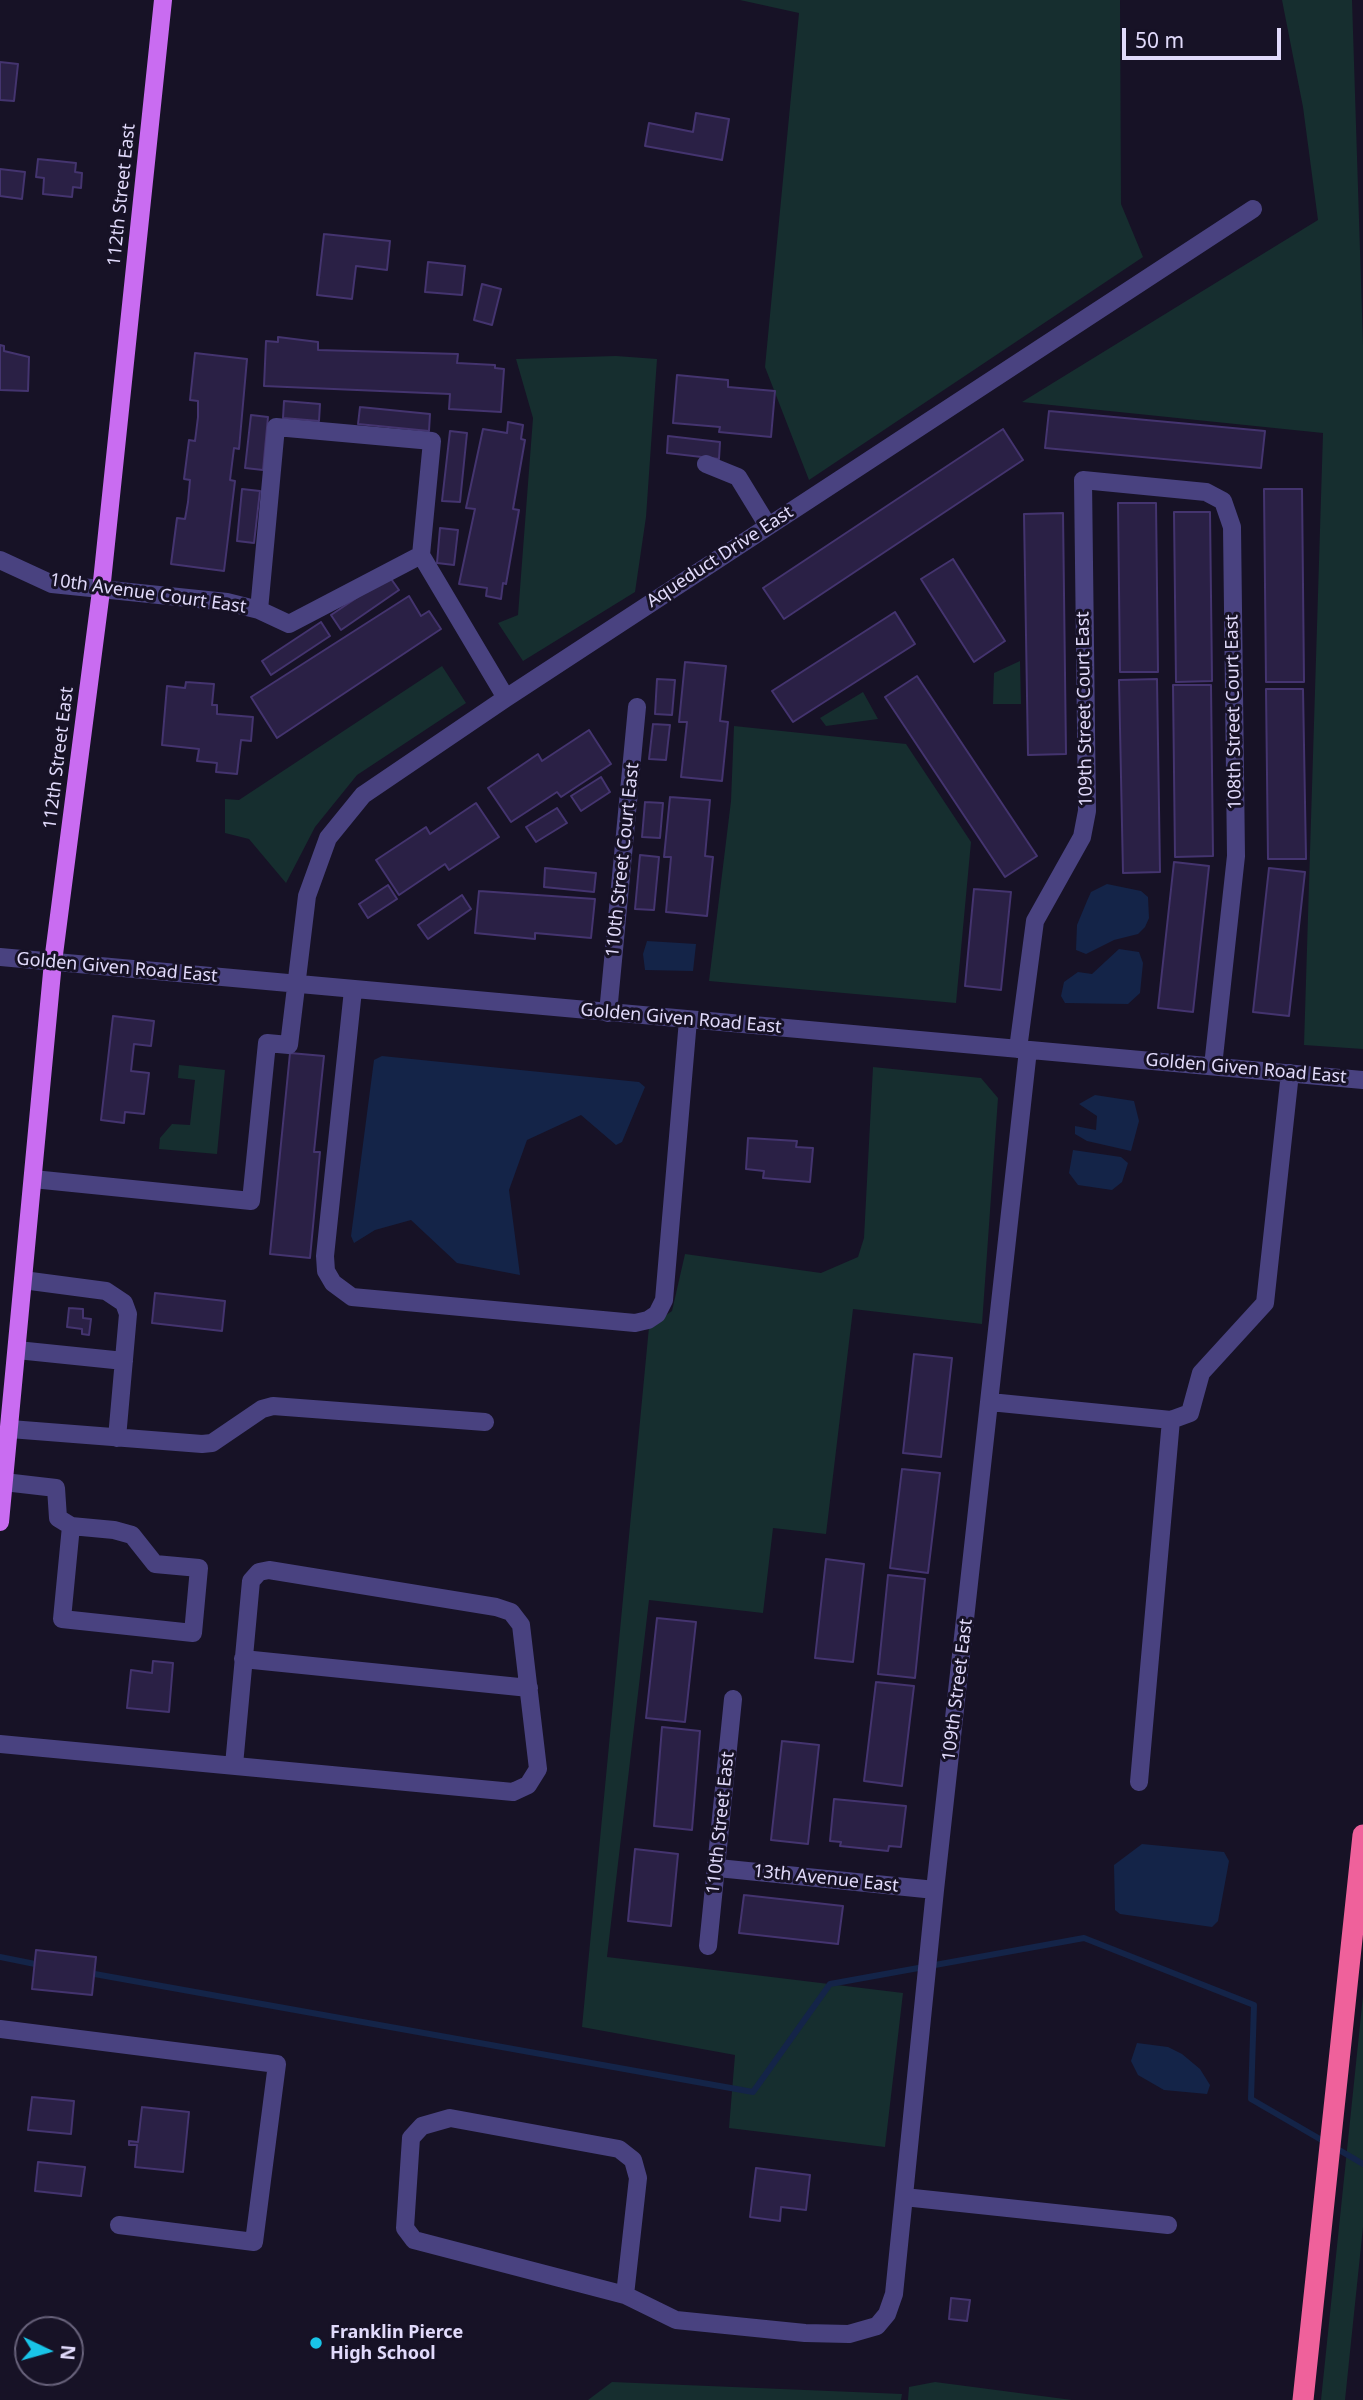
<!DOCTYPE html>
<html>
<head>
<meta charset="utf-8">
<style>
	body { margin:0 }
	#map { position:relative; width:1363px; height:2400px; overflow:hidden; background:#171226; font-family:"Noto Sans",sans-serif }
	canvas { display:block }
	.north { position:absolute; left:14px; top:2316px; width:70px; height:70px; box-sizing:border-box; background:#171226; border:2px solid #68627b; border-radius:50%; rotate:95deg; font-size:19px; font-weight:700; line-height:28px; text-align:center; color:#e1dafb }
	.north::after { content:''; display:block; margin:auto; width:24px; height:32px; background:#19c5e8; clip-path:polygon(50% 0,100% 100%,50% 72%,0 100%) }
	.scale { position:absolute; left:1122px; top:28px; width:159px; height:32px; box-sizing:border-box; border:4px solid #e1dafb; border-top:0; padding-left:9px; font-size:21px; line-height:24px; white-space:nowrap; color:#e1dafb; -webkit-text-stroke:5px #171226; paint-order:stroke }
</style>
</head>
<body>
<div id="map">
<canvas width="1363" height="2400"></canvas>
<div class="north">N</div>
<div class="scale">50 m</div>
</div>
<script>
const ctx = document.querySelector('canvas').getContext('2d');
ctx.lineJoin = 'round';
function fill(path, color) { ctx.fillStyle = color; ctx.fill(path, 'evenodd'); }
const poly = rows => new Path2D(rows.map(r => 'M' + r).join(''));
function stroke(path, color, width, dash) { ctx.strokeStyle = color; ctx.lineWidth = width; ctx.lineCap = dash ? 'butt' : 'round'; ctx.setLineDash(dash || []); ctx.stroke(path); }
function drawText(font, color, halo, rows, align = 'center') {
  ctx.font = font + ' "Noto Sans",sans-serif'; ctx.lineWidth = 6; ctx.setLineDash([]); ctx.textBaseline = 'middle'; ctx.strokeStyle = halo; ctx.fillStyle = color; for (const [text, x, y, turn = 0] of rows) {
    ctx.save(); ctx.translate(x, y); ctx.rotate((+turn || 0) * Math.PI / 180); ctx.textAlign = isNaN(turn) ? turn : align; if (halo) ctx.strokeText(text, 0, 0); ctx.fillText(text, 0, 0); ctx.restore();
  }
}
fill(poly([
	[740,0,1120,0,1121,204,1143,257,809,480,765,367,799,13],
	[1282,0,1352,0,1363,345,1363,1049,1304,1045,1323,433,1022,402,1318,220,1303,107],
	[616,356,657,359,646,517,635,592,523,661,498,623,518,615,533,418,516,359],
	[1020,661,1021,704,993,704,994,673],
	[442,666,466,703,357,775,315,827,286,883,249,839,225,833,225,799,239,800],
	[863,692,878,719,826,726,820,718],
	[734,726,906,744,971,842,956,1003,709,981,731,801],
	[179,1065,225,1070,217,1154,159,1149,160,1138,172,1124,190,1125,195,1080,178,1078],
	[873,1067,981,1078,998,1098,982,1324,853,1309,826,1534,773,1528,763,1613,649,1600,607,1957,903,1993,885,2147,729,2128,735,2055,582,2027,649,1327,672,1311,685,1254,821,1273,858,1257,864,1238],
	[1363,1996,1363,2227,1345,2400,1321,2400],
	[612,2382,902,2394,901,2400,588,2400],
	[935,2382,1072,2400,908,2400,909,2387]
]), '#162e2f');
fill(poly([
	[1107,884,1141,891,1148,897,1149,918,1145,927,1138,934,1114,940,1086,954,1076,950,1077,925,1087,901,1091,892],
	[647,941,696,944,693,971,645,970,643,954],
	[1119,949,1139,952,1143,963,1140,993,1128,1004,1065,1003,1061,996,1064,982,1078,972,1092,974],
	[382,1056,639,1082,645,1087,622,1142,616,1145,581,1115,527,1140,509,1190,520,1275,457,1263,411,1220,375,1230,354,1243,351,1236,374,1060],
	[1095,1095,1134,1101,1139,1121,1131,1151,1087,1141,1075,1134,1075,1126,1096,1130,1097,1116,1079,1104],
	[1073,1150,1121,1157,1128,1163,1122,1182,1112,1190,1078,1185,1069,1173],
	[1142,1844,1224,1852,1229,1861,1218,1921,1212,1927,1120,1914,1115,1910,1114,1865],
	[1137,2043,1168,2047,1182,2054,1200,2069,1210,2085,1207,2094,1164,2090,1138,2075,1131,2061]
]), '#142448');
stroke(poly([
	[0,1957,40,1965],
	[89,1973,753,2092,830,1984,1084,1938,1254,2005,1251,2099,1325,2142],
	[1334,2147,1363,2164]
]), '#142448', 6);
const building = poly([
	[0,62,18,64,14,101,0,100,0,62],
	[696,113,729,119,722,160,645,146,649,123,693,132,696,113],
	[38,159,76,163,75,172,82,173,81,188,73,187,72,197,43,194,44,178,36,177,38,159],
	[0,169,25,172,22,199,0,196,0,169],
	[324,234,390,241,387,270,356,266,352,299,317,295,324,234],
	[428,262,465,266,462,295,425,292,428,262],
	[482,284,501,289,492,325,474,320,482,284],
	[278,337,318,342,318,350,458,354,457,363,495,365,495,368,504,369,501,412,449,409,450,394,264,386,266,341,278,342,278,337],
	[0,345,4,346,4,351,29,357,28,391,0,390,0,345],
	[195,353,247,359,239,449,234,448,230,480,235,481,224,571,171,564,177,518,185,519,188,502,190,480,184,479,189,440,195,441,198,417,198,401,190,400,195,353],
	[677,375,728,380,728,387,775,391,771,437,719,432,720,427,673,423,677,375],
	[284,401,320,404,319,421,283,418,284,401],
	[360,407,430,414,429,431,358,424,360,407],
	[1049,411,1265,431,1261,468,1045,448,1049,411],
	[251,415,268,417,263,470,245,468,251,415],
	[508,422,523,425,521,439,525,440,513,509,519,510,506,584,503,583,501,599,486,596,487,588,459,584,475,509,466,508,483,429,507,433,508,422],
	[1003,429,1023,460,784,619,763,588,1003,429],
	[450,431,467,433,460,502,442,501,450,431],
	[668,436,720,442,719,459,667,453,668,436],
	[242,489,260,491,254,543,237,541,242,489],
	[1264,489,1302,489,1304,682,1266,682,1264,489],
	[1118,503,1156,503,1158,672,1120,672,1118,503],
	[1174,512,1210,512,1212,681,1176,682,1174,512],
	[1063,513,1066,754,1028,755,1024,514,1063,513],
	[440,528,458,530,454,565,437,563,440,528],
	[953,559,1005,641,974,662,921,579,953,559],
	[389,576,399,590,341,630,331,615,389,576],
	[409,596,421,616,429,611,441,629,277,738,251,697,409,596],
	[895,612,915,644,793,722,772,691,895,612],
	[321,622,330,636,271,675,262,661,321,622],
	[685,662,726,666,720,721,728,722,722,781,681,777,687,722,679,722,685,662],
	[917,676,1037,856,1005,877,885,697,917,676],
	[657,679,675,680,672,715,655,714,657,679],
	[1157,679,1160,872,1123,873,1119,680,1157,679],
	[186,682,214,684,212,705,217,705,217,714,253,717,251,741,241,740,237,774,216,772,217,763,197,761,199,749,162,745,167,686,185,688,186,682],
	[1173,685,1211,685,1213,856,1175,857,1173,685],
	[1266,689,1303,689,1306,859,1268,859,1266,689],
	[653,724,670,725,666,760,649,759,653,724],
	[589,730,611,764,561,797,557,792,511,822,488,788,538,754,542,761,589,730],
	[601,777,610,792,581,811,571,796,601,777],
	[670,797,710,800,705,856,713,857,707,916,666,912,671,857,664,857,670,797],
	[645,802,663,803,660,838,642,837,645,802],
	[476,803,499,837,449,870,445,864,399,895,376,860,426,827,430,834,476,803],
	[557,808,567,823,536,842,526,827,557,808],
	[640,855,659,857,654,910,635,909,640,855],
	[1174,862,1209,866,1193,1012,1158,1008,1174,862],
	[545,868,596,873,594,892,544,887,545,868],
	[1269,868,1305,872,1289,1016,1253,1012,1269,868],
	[388,885,397,899,368,918,359,904,388,885],
	[974,889,1011,892,1001,990,965,986,974,889],
	[479,891,595,899,591,938,535,933,535,939,475,933,479,891],
	[462,895,471,909,428,939,418,925,462,895],
	[113,1016,154,1021,151,1046,134,1044,131,1071,149,1073,144,1114,125,1112,124,1123,101,1120,113,1016],
	[290,1053,324,1056,314,1152,320,1152,310,1258,270,1254,290,1053],
	[748,1138,797,1141,796,1147,813,1148,810,1182,763,1178,764,1171,746,1169,748,1138],
	[155,1293,225,1301,222,1331,152,1323,155,1293],
	[69,1308,83,1309,83,1318,91,1319,89,1335,82,1334,82,1329,67,1327,69,1308],
	[914,1354,952,1358,941,1457,903,1453,914,1354],
	[902,1469,940,1473,928,1573,890,1568,902,1469],
	[826,1559,864,1564,853,1662,815,1658,826,1559],
	[888,1575,925,1579,915,1678,878,1674,888,1575],
	[657,1618,696,1622,685,1722,646,1718,657,1618],
	[153,1661,173,1663,169,1712,127,1708,131,1670,152,1673,153,1661],
	[876,1682,914,1686,902,1786,864,1781,876,1682],
	[662,1727,700,1731,692,1830,654,1826,662,1727],
	[782,1741,819,1745,808,1844,771,1840,782,1741],
	[834,1799,906,1806,901,1847,889,1846,888,1851,840,1846,841,1842,830,1841,834,1799],
	[635,1849,678,1854,671,1926,628,1921,635,1849],
	[744,1895,843,1906,838,1944,739,1933,744,1895],
	[36,1950,96,1957,92,1995,32,1989,36,1950],
	[32,2097,74,2101,71,2134,28,2130,32,2097],
	[142,2107,189,2112,183,2172,135,2167,137,2145,129,2145,129,2141,138,2142,142,2107],
	[38,2162,85,2167,81,2196,35,2191,38,2162],
	[756,2168,810,2175,806,2210,781,2207,780,2221,750,2217,756,2168],
	[951,2298,970,2300,967,2321,949,2319,951,2298]
]);
fill(building, '#2a2045');
stroke(building, '#44346f', 2);
stroke(poly([
	[706,464,738,477,768,526],
	[421,555,506,698],
	[0,560,52,584,227,602,259,610,289,624,421,555],
	[259,610,276,427,432,441,421,555],
	[0,957,1363,1080],
	[353,990,325,1256,326,1271,333,1283,352,1297,635,1323,648,1320,657,1314,664,1300,688,1020],
	[608,1013,637,707],
	[1018,1049,1035,921,1082,837,1087,811,1083,480,1206,492,1223,501,1232,527,1236,856,1213,1066],
	[33,1179,251,1201,267,1043,289,1045,307,896,328,838,363,795,506,698,1253,209],
	[23,1280,106,1291,124,1303,128,1314,117,1438],
	[17,1350,124,1361],
	[990,1402,1171,1420,1190,1413,1201,1373,1265,1303,1290,1073],
	[10,1429,202,1444,212,1443,262,1409,273,1406,485,1422],
	[4,1482,56,1488,58,1518,71,1526,114,1530,132,1535,155,1564,199,1568,193,1633,62,1619,71,1526],
	[243,1659,529,1688],
	[0,1744,513,1792,528,1785,538,1769,521,1625,511,1612,496,1607,269,1570,259,1572,251,1581,234,1765],
	[1139,1782,1171,1420],
	[718,1868,935,1890],
	[708,1946,733,1699],
	[0,2029,277,2064,254,2242,119,2225],
	[904,2197,1168,2225],
	[625,2295,638,2178,633,2160,619,2149,450,2118,422,2126,411,2138,405,2228,414,2240,625,2295,676,2320,805,2333,849,2334,877,2326,887,2314,894,2294,935,1890,1028,1050]
]), '#494280', 18);
stroke(poly([
	[0,1522,53,962,101,591,163,0]
]), '#c96cf1', 18);
stroke(poly([
	[1303,2400,1363,1835]
]), '#ef619b', 21);
for (const [x, y, r, color] of [
	[316,2343,7,"#19c5e8"]
]) { const dot = new Path2D(); dot.arc(x, y, r, 0, 2 * Math.PI); ctx.fillStyle = color; ctx.fill(dot); stroke(dot, '#171226', 2.5); }
drawText('18px', '#e1dafb', '#171226', [
	["112th Street East",122,195,-84],
	["Aqueduct Drive East",720,557,-33],
	["10th Avenue Court East",148,594,8],
	["109th Street Court East",1085,709,-91],
	["108th Street Court East",1234,712,-91],
	["112th Street East",59,758,-83],
	["110th Street Court East",623,860,-84],
	["Golden Given Road East",117,968,5],
	["Golden Given Road East",681,1019,5],
	["Golden Given Road East",1246,1069,5],
	["109th Street East",958,1690,-83],
	["110th Street East",721,1823,-84],
	["13th Avenue East",826,1879,6]
]);
drawText('bold 18px', '#e1dafb', '#171226', [
	["Franklin Pierce",330,2333],
	["High School",330,2354]
], 'left');
</script>
</body>
</html>
